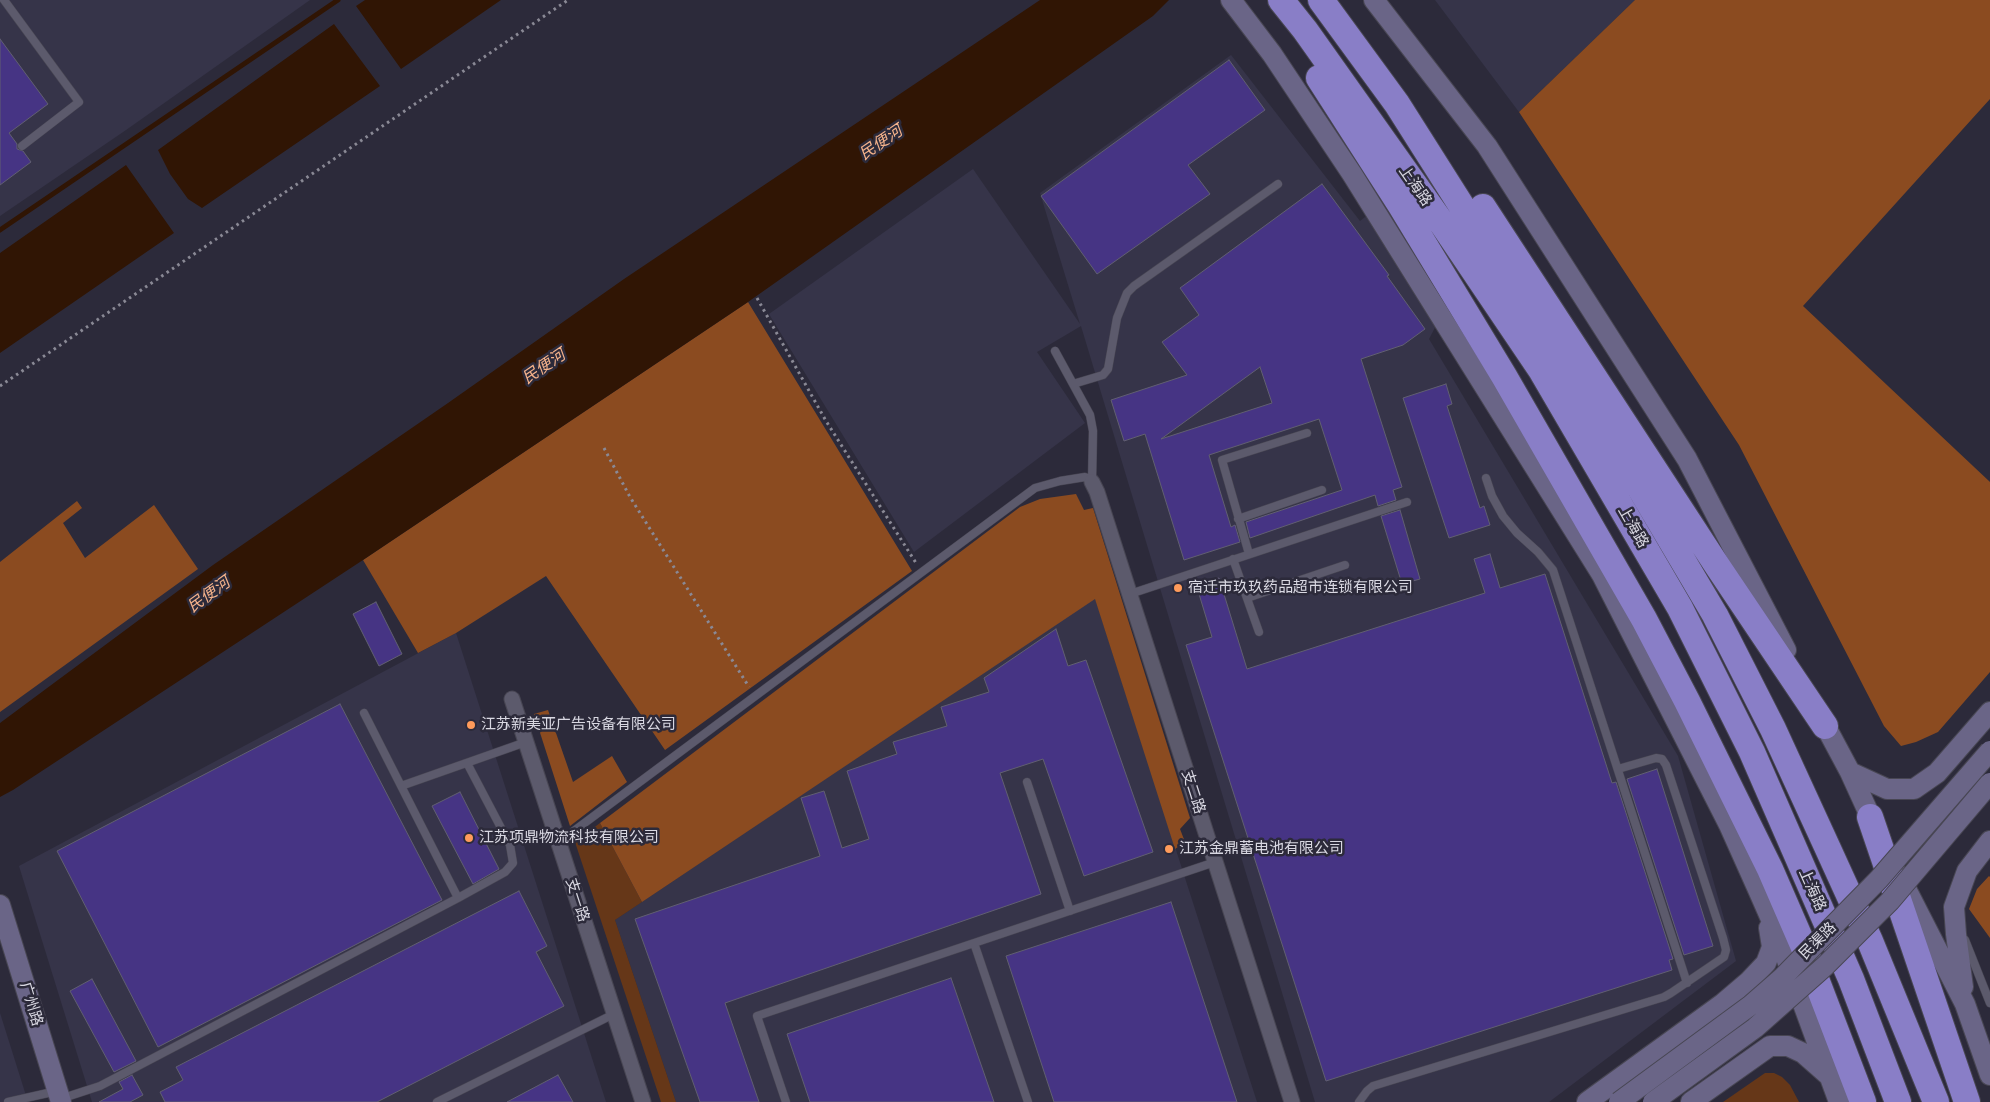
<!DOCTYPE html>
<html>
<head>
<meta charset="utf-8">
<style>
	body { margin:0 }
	canvas { display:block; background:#2c2a3a }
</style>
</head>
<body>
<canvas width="1990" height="1102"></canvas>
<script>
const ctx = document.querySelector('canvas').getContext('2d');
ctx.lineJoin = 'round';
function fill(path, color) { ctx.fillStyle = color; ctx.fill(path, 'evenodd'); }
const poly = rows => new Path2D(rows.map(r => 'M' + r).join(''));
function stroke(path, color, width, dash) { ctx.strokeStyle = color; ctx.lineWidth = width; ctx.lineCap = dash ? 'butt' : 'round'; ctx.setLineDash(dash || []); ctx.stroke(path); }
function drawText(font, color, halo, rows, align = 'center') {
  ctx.font = font + ' "Noto Sans","Noto Sans SC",sans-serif'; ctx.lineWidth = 5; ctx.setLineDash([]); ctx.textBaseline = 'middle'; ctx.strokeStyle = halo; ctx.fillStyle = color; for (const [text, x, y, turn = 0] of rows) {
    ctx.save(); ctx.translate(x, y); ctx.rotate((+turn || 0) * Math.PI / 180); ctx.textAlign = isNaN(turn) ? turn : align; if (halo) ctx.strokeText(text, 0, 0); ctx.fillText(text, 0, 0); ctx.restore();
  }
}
fill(poly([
	[0,0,310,0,126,130,0,216],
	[1435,0,1635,0,1519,112],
	[1231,55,1360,221,1369,214,1443,312,1429,339,1678,756,1736,961,1549,1102,1315,1102,1081,326,1037,352,1085,423,914,552,769,314,973,169,1080,324,1040,193],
	[1095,598,1257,1102,676,1102,615,920],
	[456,633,606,1102,92,1102,19,866],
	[0,1013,28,1102,0,1102]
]), '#363449');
fill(poly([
	[600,823,642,902,615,920,676,1102,661,1102,575,842],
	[1765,1073,1774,1073,1782,1077,1790,1085,1799,1102,1723,1102]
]), '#663718');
fill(poly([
	[1635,0,1990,0,1990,99,1803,306,1990,482,1990,672,1938,732,1916,742,1901,746,1884,726,1739,445,1519,112],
	[748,302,912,571,665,750,546,576,456,633,418,653,363,560],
	[1076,494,1084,510,1093,508,1190,818,1180,829,1185,842,1175,849,1095,599,642,902,600,823,1020,507,1040,499],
	[77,501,82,508,63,523,85,558,154,505,198,569,0,712,0,562],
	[548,710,573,782,612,756,627,782,570,826,534,714],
	[1989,876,1990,877,1990,938,1969,909,1977,889]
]), '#8b4b20');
fill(poly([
	[365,0,501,0,401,69,356,6],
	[1040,0,1169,0,1153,16,748,302,363,560,13,790,0,797,0,723,213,565,448,403,624,279],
	[334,24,380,86,202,208,188,199,170,174,158,150],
	[126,165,174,233,0,353,0,253]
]), '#301504');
stroke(poly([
	[0,230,338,0]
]), '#301504', 5);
const building = poly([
	[0,39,48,104,9,133,17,144,17,149,23,151,31,162,0,185,0,39],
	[1229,60,1265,110,1188,165,1210,194,1097,274,1041,196,1229,60],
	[1322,184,1389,275,1387,276,1425,329,1403,345,1361,359,1402,487,1393,490,1396,500,1378,506,1375,495,1250,538,1246,522,1342,490,1319,419,1209,455,1231,527,1235,525,1240,542,1184,560,1145,434,1124,441,1111,400,1187,375,1162,342,1199,315,1180,288,1322,184],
	[1260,367,1272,403,1161,439,1260,367],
	[1446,384,1452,404,1447,406,1480,508,1484,506,1490,525,1449,538,1403,398,1446,384],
	[1400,510,1420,579,1402,584,1381,516,1400,510],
	[1490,554,1500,588,1545,574,1612,783,1616,782,1673,959,1669,960,1672,970,1326,1081,1186,645,1212,637,1196,584,1219,578,1247,669,1485,593,1474,559,1490,554],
	[376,602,402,654,379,666,353,614,376,602],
	[1056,629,1068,666,1086,660,1153,852,1084,876,1043,759,1000,773,1041,894,725,1003,759,1102,700,1102,635,919,820,856,801,798,824,791,842,848,869,839,847,771,897,754,893,742,947,726,941,707,989,692,984,678,1056,629],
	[340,704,442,900,158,1047,57,851,340,704],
	[1657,769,1713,946,1684,955,1627,779,1657,769],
	[460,792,499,869,473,884,432,806,460,792],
	[519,891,547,946,536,952,564,1006,377,1102,165,1102,160,1092,183,1080,176,1067,519,891],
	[1171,902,1237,1102,1054,1102,1006,956,1171,902],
	[951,978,994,1102,810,1102,787,1034,951,978],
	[92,979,136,1061,114,1072,70,991,92,979],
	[132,1075,143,1095,130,1102,99,1102,123,1089,119,1082,132,1075],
	[558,1075,573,1102,507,1102,558,1075]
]);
fill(building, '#463484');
stroke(building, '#615f71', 1);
const lane = poly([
	[4,0,79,102,22,146],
	[1055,351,1090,415,1093,431,1092,482],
	[1073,384,1103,375,1108,369,1117,318,1127,293,1134,286,1278,184],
	[1486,478,1492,496,1503,516,1517,533,1538,552,1553,570,1687,983],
	[1238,519,1322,490],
	[1249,554,1222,460,1307,433],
	[1233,559,1259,632],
	[1130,594,1407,502],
	[1247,598,1345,565],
	[1027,782,1070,911],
	[401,786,526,742],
	[559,842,1035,488,1060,481,1085,477,1092,482],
	[458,898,505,872,513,863,510,845,467,763],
	[1965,940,1990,1003],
	[974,943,1028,1102],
	[60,1099,100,1086,458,898,364,713],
	[8,1102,57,1091],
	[437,1102,614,1014],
	[786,1102,757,1016,1215,862],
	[1359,1102,1367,1091,1373,1086,1664,997,1671,993,1724,957,1726,950,1723,938,1666,765,1662,759,1656,758,1618,769]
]);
const street = poly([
	[1092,482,1097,492,1292,1102],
	[512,699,643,1102]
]);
const secondary = poly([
	[1231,0,1272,54,1352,174,1602,575,1729,825,1759,892,1777,933,1839,1102],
	[1374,0,1487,146,1687,459,1786,650],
	[1819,714,1850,772,1876,829],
	[1850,772,1887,789,1914,789,1937,773,1990,712],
	[1899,875,1965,1004,1990,1075],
	[0,905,61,1102],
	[1963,987,1956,934,1954,907,1967,871,1990,841],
	[1587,1102,1722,1004,1749,981,1766,963,1772,947,1769,928],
	[1691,1102,1770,1046,1788,1046,1803,1053,1828,1075]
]);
const highway = poly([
	[1281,0,1305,30,1439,219,1541,370,1680,608,1752,752,1851,979,1898,1102],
	[1321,0,1397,104,1637,483,1715,615,1773,729,1829,851,1870,941,1936,1102],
	[1319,78,1401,206,1504,376,1644,619,1687,701,1770,869,1803,945,1863,1102],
	[1483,207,1718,567,1825,726],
	[1870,817,1967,1102]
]);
stroke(lane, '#484653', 9);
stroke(street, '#484653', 17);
stroke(secondary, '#484653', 22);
stroke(highway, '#484653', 28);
stroke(poly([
	[757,298,826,421,916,563],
	[0,386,568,0],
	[604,448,630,497,749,687]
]), '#8a8995', 3, [2.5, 4]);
stroke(lane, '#5c5a6c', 8);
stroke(street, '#5c5a6c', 15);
stroke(secondary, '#6a6587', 20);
stroke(highway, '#897ec7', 26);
const secondaryBridge = poly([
	[1619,1102,1751,1005,1783,977,1879,879,1990,751],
	[1653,1102,1755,1028,1825,966,1890,901,1990,783]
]);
stroke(secondaryBridge, '#484653', 22, []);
stroke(secondaryBridge, '#6a6587', 20);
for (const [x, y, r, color] of [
	[1178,588,5,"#ff9b5b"],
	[471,725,5,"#ff9b5b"],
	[469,838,5,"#ff9b5b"],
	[1169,849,5,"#ff9b5b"]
]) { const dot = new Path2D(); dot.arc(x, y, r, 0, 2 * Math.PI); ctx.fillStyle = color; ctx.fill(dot); stroke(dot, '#2c2a3a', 2); }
drawText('15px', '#d9d8e2', '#2c2a3a', [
	["上海路",1415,186,55],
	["上海路",1633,527,60],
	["支二路",1193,792,72],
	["上海路",1812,890,66],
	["支一路",577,900,72],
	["民渠路",1818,941,-45],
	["广州路",31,1004,73]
]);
drawText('15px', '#d9d8e2', '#2c2a3a', [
	["宿迁市玖玖药品超市连锁有限公司",1188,588],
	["江苏新美亚广告设备有限公司",481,725],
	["江苏项鼎物流科技有限公司",479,838],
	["江苏金鼎蓄电池有限公司",1179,849]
], 'left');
drawText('italic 16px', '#f6b38b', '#2c2a3a', [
	["民便河",881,143,-34],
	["民便河",544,367,-34],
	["民便河",209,595,-36]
]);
</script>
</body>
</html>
